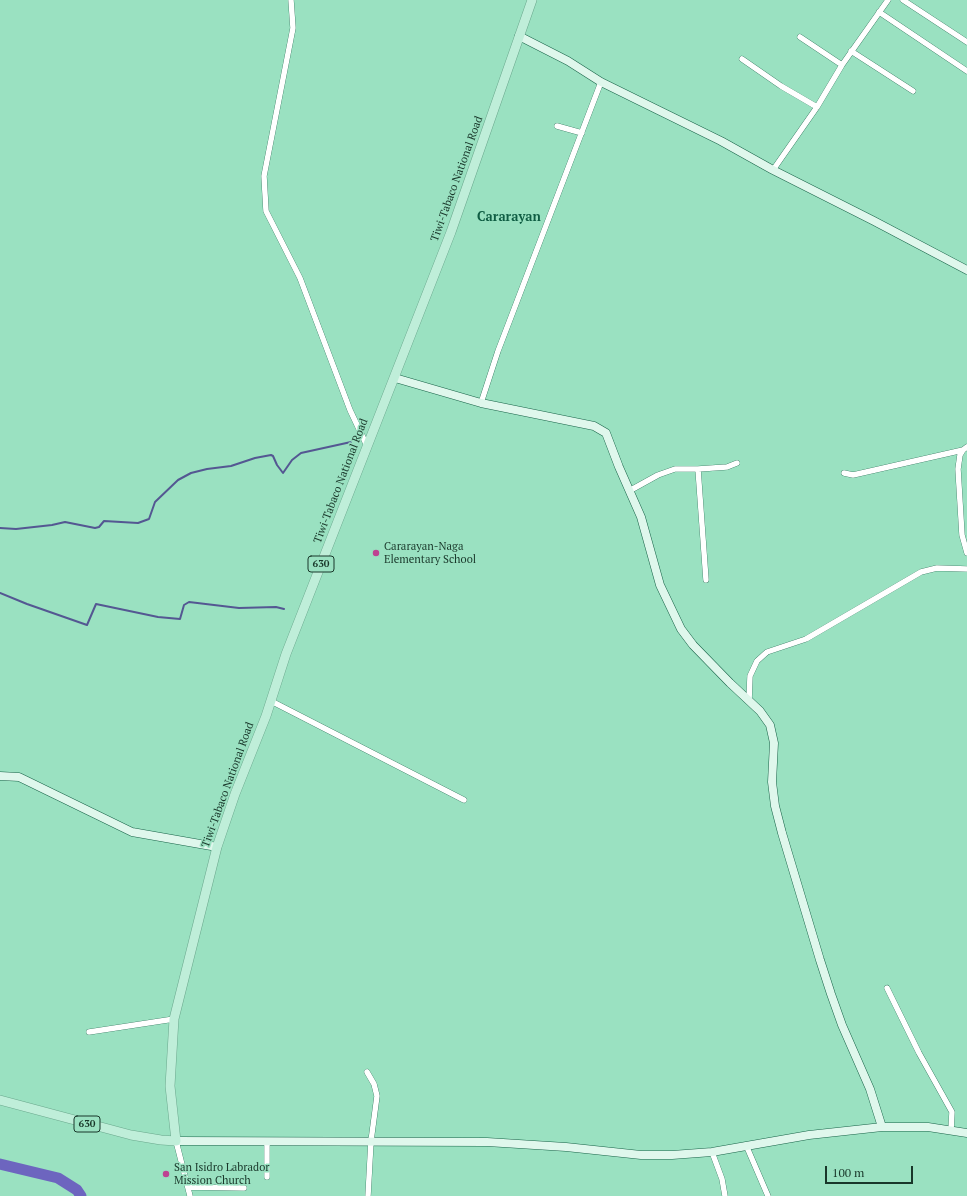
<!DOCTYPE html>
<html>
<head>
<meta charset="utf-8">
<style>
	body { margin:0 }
	#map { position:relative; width:967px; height:1196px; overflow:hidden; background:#9ae1c1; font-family:"PT Serif",serif }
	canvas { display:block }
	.scale { position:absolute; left:825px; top:1166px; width:88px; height:18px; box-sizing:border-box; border:2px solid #19372a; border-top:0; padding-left:5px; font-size:12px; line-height:14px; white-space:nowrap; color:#19372a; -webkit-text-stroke:3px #9ae1c1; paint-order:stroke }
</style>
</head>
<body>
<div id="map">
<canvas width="967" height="1196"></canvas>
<div class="scale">100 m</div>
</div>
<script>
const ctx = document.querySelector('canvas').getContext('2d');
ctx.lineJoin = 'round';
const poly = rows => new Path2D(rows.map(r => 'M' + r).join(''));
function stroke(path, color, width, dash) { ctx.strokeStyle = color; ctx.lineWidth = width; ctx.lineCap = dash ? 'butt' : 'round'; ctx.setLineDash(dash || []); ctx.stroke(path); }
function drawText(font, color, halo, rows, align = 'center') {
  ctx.font = font + ' "PT Serif",serif'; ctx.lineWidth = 3; ctx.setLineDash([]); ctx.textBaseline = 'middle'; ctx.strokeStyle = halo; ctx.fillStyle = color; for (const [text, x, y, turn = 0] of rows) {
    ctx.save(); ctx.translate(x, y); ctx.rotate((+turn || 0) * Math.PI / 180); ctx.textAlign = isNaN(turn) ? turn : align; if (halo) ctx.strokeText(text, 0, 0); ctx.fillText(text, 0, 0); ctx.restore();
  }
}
stroke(poly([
	[0,528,16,529,52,525,65,522,95,528,99,527,104,521,138,523,149,519,155,502,178,480,191,473,207,469,231,466,255,458,271,455,273,456,277,465,283,473,292,460,301,453,351,442],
	[0,593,27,604,87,625,96,604,158,617,180,619,184,605,189,602,239,608,276,607,284,609]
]), '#545792', 2);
stroke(poly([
	[0,1164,58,1178,77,1190,81,1196]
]), '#6d65bf', 11);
const street = poly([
	[291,0,293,28,264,176,266,211,300,278,350,410,367,446],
	[903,0,967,42],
	[879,12,967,71],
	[800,37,842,65],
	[851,51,913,91],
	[742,59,781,86,817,107],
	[557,126,582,133],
	[773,170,817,107,842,65,888,0],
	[481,403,498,351,601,82],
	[967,447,963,450,960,455,958,469,962,535,967,553],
	[698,469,727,467,737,463],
	[844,473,853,475,963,450],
	[629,491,658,475,675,469,698,469,706,580],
	[271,701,464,800],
	[749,701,750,676,757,661,767,652,806,639,921,572,937,568,967,569],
	[887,988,919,1053,952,1112,951,1130],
	[89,1032,174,1019],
	[367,1072,374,1084,377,1096,371,1141,368,1196],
	[176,1141,190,1196],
	[267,1141,267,1177],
	[746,1145,768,1196],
	[712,1152,722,1179,725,1196],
	[188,1187,244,1188]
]);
const secondary = poly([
	[519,36,568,61,601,82,721,141,773,170,874,221,967,270],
	[395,378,481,403,594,426,606,433,619,467,641,517,660,585,681,629,693,645,730,683,760,711,770,725,774,743,772,782,775,806,782,833,820,960,831,994,842,1025,870,1089,882,1127],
	[0,776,19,777,132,832,217,847],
	[176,1141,487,1142,566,1147,641,1155,672,1155,712,1152,809,1135,882,1127,928,1127,967,1133]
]);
const primary = poly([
	[0,1100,131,1135,161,1140,176,1141,170,1086,174,1019,217,847,235,794,266,716,286,654,451,232,532,0]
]);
stroke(street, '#186348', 6);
stroke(secondary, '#186348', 9);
stroke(primary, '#69a78c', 10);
stroke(street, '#fff', 5.5);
stroke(secondary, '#dff7ec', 8);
stroke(primary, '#bfeed9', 9);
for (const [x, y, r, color] of [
	[376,553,4,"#be4291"],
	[166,1174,4,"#be4291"]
]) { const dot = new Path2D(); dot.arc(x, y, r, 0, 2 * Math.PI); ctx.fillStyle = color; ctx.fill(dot); stroke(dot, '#9ae1c1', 1.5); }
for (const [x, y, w] of [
	[321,564,26],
	[87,1124,26]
]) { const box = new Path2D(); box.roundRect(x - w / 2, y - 8, w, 16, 3); ctx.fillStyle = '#9ae1c1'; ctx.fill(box); stroke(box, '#19372a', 1); }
drawText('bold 10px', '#19372a', null, [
	["630",321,564],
	["630",87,1124]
]);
drawText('11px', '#19372a', '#9ae1c1', [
	["Tiwi-Tabaco National Road",457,179,-70],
	["Tiwi-Tabaco National Road",341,481,-69],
	["Tiwi-Tabaco National Road",228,785,-70]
]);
drawText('11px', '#19372a', '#9ae1c1', [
	["Cararayan-Naga",384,547],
	["Elementary School",384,560],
	["San Isidro Labrador",174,1168],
	["Mission Church",174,1181]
], 'left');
drawText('bold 13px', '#0f5d43', '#9ae1c1', [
	["Cararayan",509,217]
]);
</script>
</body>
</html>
